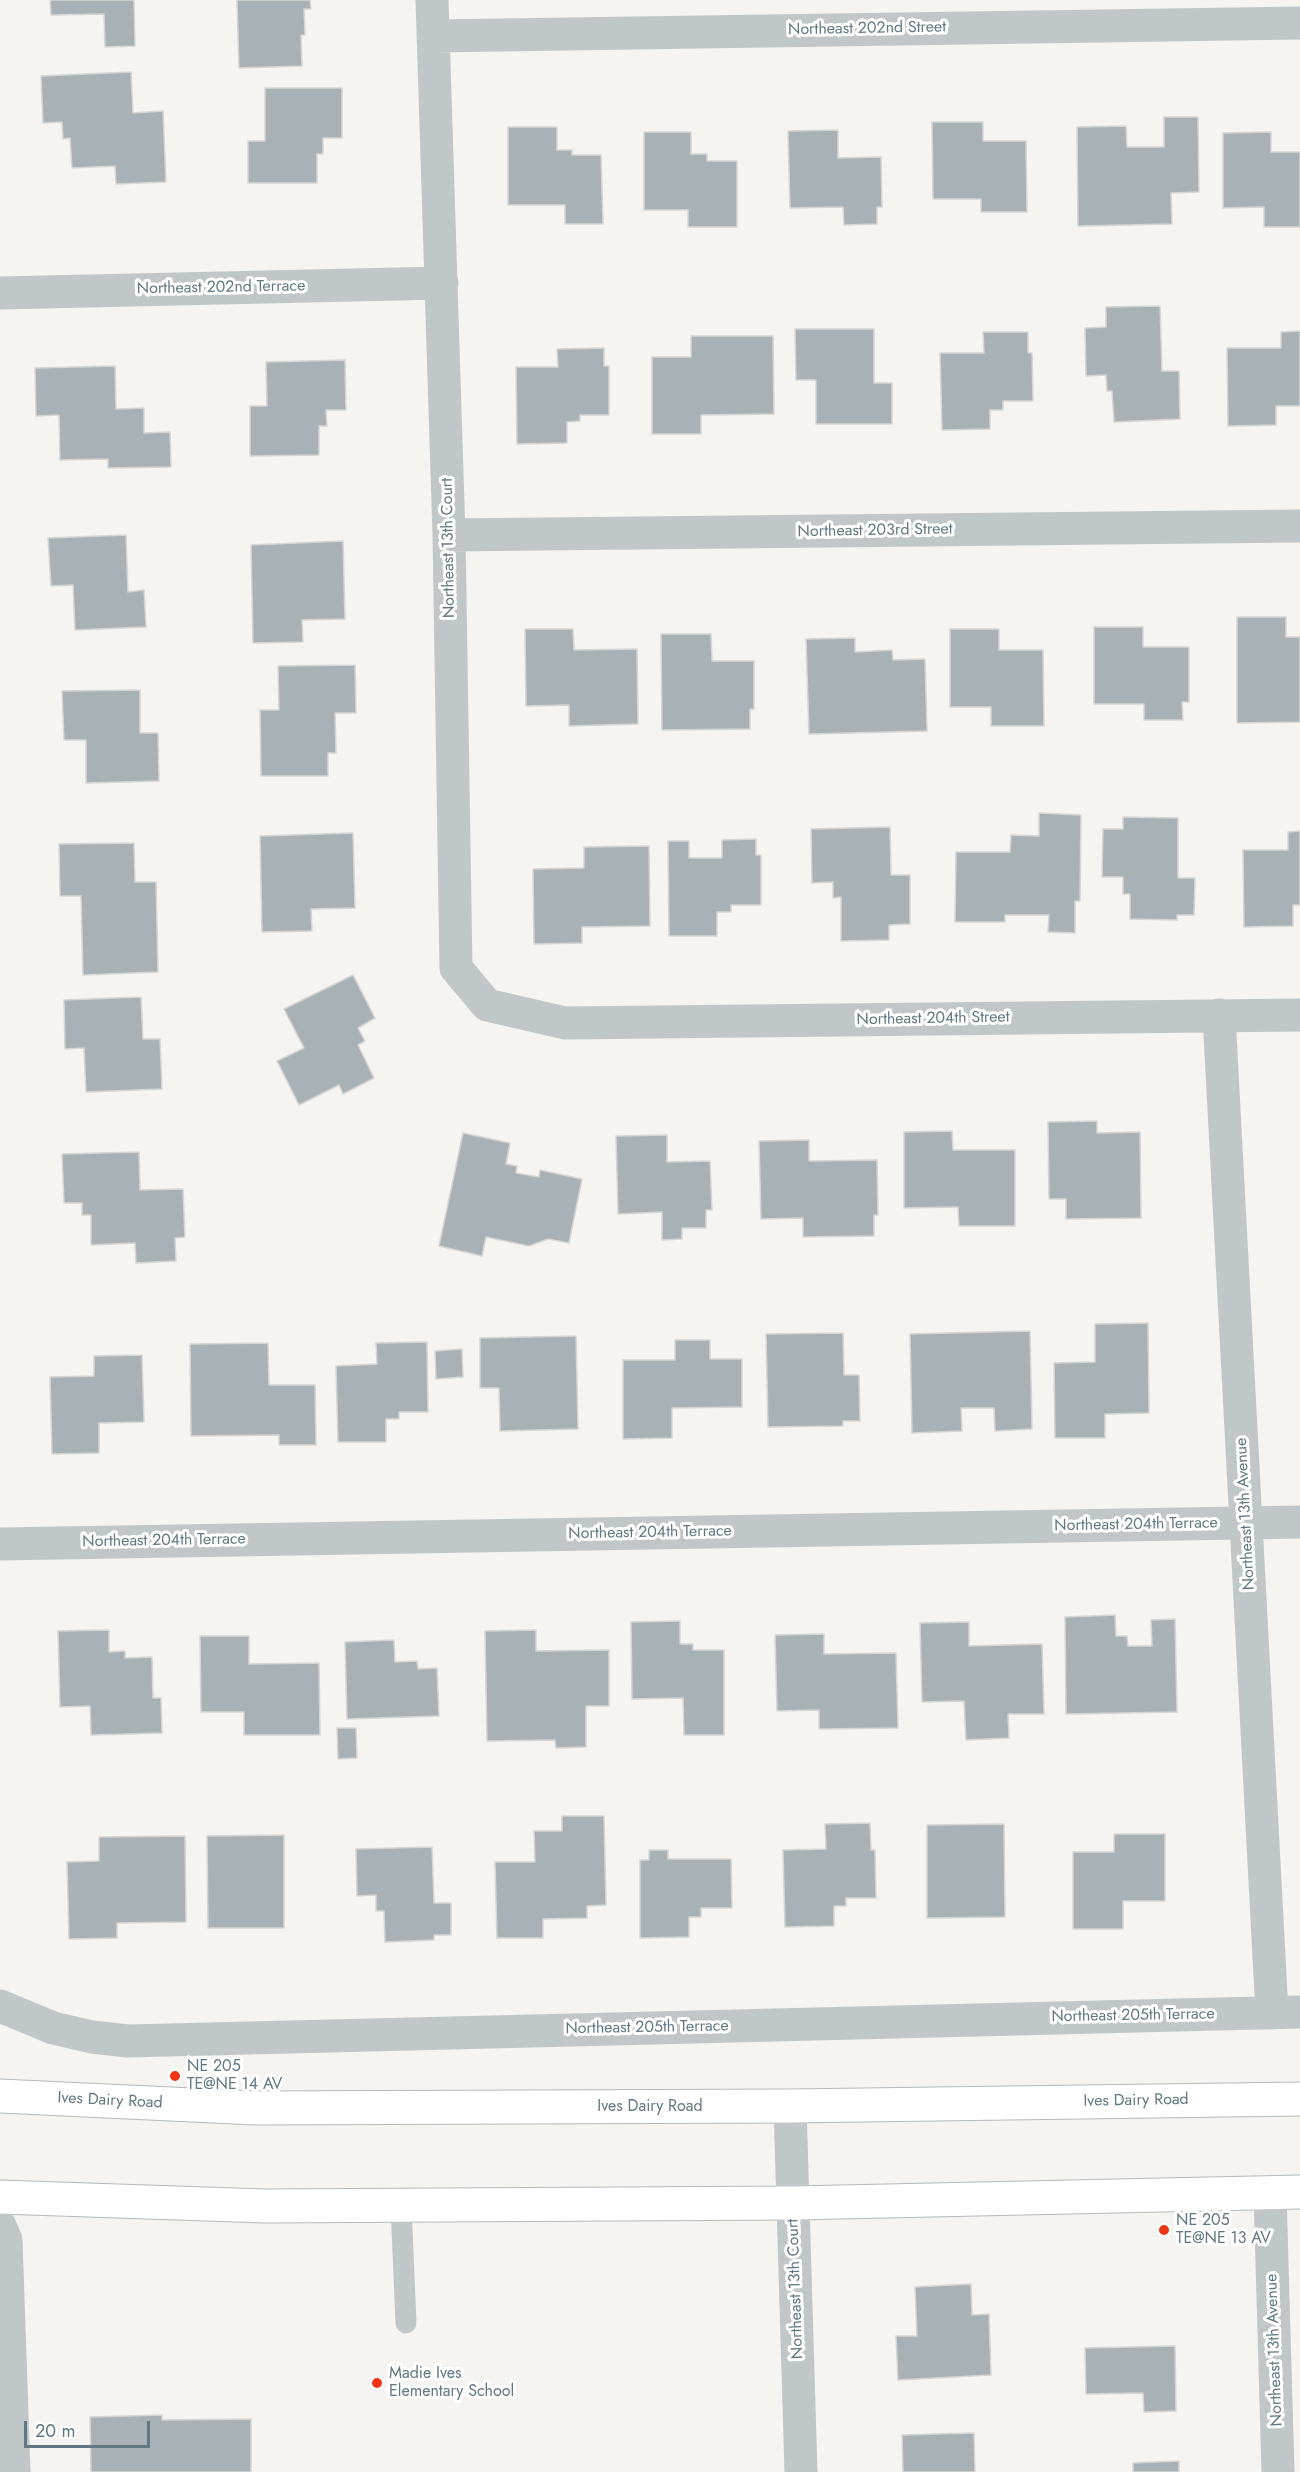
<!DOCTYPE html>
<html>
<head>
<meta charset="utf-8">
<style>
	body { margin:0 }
	#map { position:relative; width:1300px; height:2472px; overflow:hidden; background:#f5f4f0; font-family:Jost,sans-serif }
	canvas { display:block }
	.scale { position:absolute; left:24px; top:2421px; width:126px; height:27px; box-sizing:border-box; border:3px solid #617783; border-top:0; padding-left:8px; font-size:18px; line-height:21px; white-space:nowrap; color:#617783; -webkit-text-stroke:4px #fff; paint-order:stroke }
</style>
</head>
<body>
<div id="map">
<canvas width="1300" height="2472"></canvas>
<div class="scale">20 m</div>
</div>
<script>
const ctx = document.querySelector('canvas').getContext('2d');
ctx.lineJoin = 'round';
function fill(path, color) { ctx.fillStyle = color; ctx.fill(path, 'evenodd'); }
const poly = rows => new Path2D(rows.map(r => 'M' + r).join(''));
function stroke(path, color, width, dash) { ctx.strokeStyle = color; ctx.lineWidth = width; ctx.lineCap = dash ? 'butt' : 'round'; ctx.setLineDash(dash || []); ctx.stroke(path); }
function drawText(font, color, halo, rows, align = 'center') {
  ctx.font = font + ' Jost,sans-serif'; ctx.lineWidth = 6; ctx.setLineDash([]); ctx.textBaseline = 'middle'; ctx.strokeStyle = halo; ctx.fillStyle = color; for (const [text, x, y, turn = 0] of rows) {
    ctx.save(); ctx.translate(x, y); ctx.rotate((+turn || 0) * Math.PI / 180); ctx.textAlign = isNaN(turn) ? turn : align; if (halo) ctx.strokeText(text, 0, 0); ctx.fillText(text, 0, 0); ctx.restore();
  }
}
const building = poly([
	[50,0,134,0,135,46,105,47,104,14,51,15,50,0],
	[237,0,310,0,311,9,304,9,305,35,301,35,302,66,239,68,237,0],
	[131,72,133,113,163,111,166,182,116,184,115,166,72,168,70,138,63,139,62,122,43,123,41,76,131,72],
	[265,88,342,88,342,138,323,138,323,154,317,154,317,183,248,183,248,141,265,141,265,88],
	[1164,117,1198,117,1199,192,1171,193,1172,224,1078,226,1077,127,1126,126,1127,147,1164,147,1164,117],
	[932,122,983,122,983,141,1026,141,1027,212,981,212,981,199,933,199,932,122],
	[508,127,557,127,557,150,572,150,572,155,601,155,603,224,565,224,565,205,508,205,508,127],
	[838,130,838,158,881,157,882,207,877,207,877,224,844,225,843,207,790,208,788,131,838,130],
	[644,132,691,132,691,154,707,154,707,161,737,161,737,227,688,227,688,210,644,210,644,132],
	[1271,132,1271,152,1300,152,1300,227,1264,227,1264,207,1223,208,1223,133,1271,132],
	[1160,306,1162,371,1179,371,1180,419,1114,422,1112,391,1107,391,1106,375,1086,376,1085,328,1106,327,1106,307,1160,306],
	[795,329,874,329,874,383,892,383,892,424,816,424,816,380,796,380,795,329],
	[1300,331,1300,406,1276,406,1276,425,1228,426,1227,348,1281,348,1281,332,1300,331],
	[983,332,1028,332,1028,353,1032,353,1033,401,1003,401,1003,410,990,410,990,429,942,430,940,353,984,353,983,332],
	[691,336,773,336,774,414,701,415,701,434,652,434,652,357,691,357,691,336],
	[604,348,604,366,609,366,609,415,580,415,580,421,567,422,567,443,517,444,516,367,558,367,557,349,604,348],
	[345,360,346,410,326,410,327,426,319,426,319,455,250,456,250,406,267,406,266,362,345,360],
	[115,366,116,409,144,408,144,433,170,432,171,467,108,468,108,459,60,460,59,415,36,416,35,368,115,366],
	[126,535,128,592,144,590,146,627,75,630,73,585,51,586,48,538,126,535],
	[343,541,345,619,302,620,303,642,253,643,251,545,343,541],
	[1237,617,1286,617,1286,637,1300,637,1300,722,1237,723,1237,617],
	[1094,627,1143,627,1143,647,1189,647,1189,702,1182,702,1183,720,1144,720,1144,704,1094,704,1094,627],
	[525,629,573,629,574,650,637,649,638,724,569,726,569,705,526,706,525,629],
	[950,629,999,629,999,650,1043,650,1044,726,991,726,991,707,950,707,950,629],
	[661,634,711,634,712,661,754,661,754,709,750,709,750,729,662,730,661,634],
	[855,638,855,652,892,650,893,660,925,659,927,731,809,734,806,639,855,638],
	[355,665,356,713,335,713,336,753,328,753,328,776,261,776,260,710,279,710,278,666,355,665],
	[140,690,140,733,158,733,159,781,86,783,86,740,64,740,62,691,140,690],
	[1039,813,1081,815,1080,901,1075,901,1075,933,1048,932,1049,915,1005,915,1005,922,955,922,956,852,1010,852,1011,835,1039,836,1039,813],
	[1123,817,1178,818,1178,878,1195,878,1194,915,1177,915,1177,920,1130,919,1130,894,1123,894,1123,877,1102,877,1103,829,1123,829,1123,817],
	[890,827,891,875,910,875,910,924,889,925,889,940,841,941,841,897,833,898,833,882,812,883,811,829,890,827],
	[1300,831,1300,905,1293,905,1293,926,1244,927,1243,850,1288,850,1288,832,1300,831],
	[353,833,355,908,311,909,312,931,262,932,260,836,353,833],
	[756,839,756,855,761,855,761,905,731,905,731,912,717,912,717,936,669,936,668,841,689,841,689,858,722,858,722,840,756,839],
	[134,843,135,882,156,882,158,972,83,975,81,896,60,896,59,844,134,843],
	[649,846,650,926,582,927,582,943,534,944,533,869,584,868,584,847,649,846],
	[353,975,375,1018,358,1028,365,1041,358,1045,374,1078,343,1094,339,1085,299,1105,277,1061,304,1048,284,1009,353,975],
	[141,997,143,1039,160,1039,162,1089,86,1092,84,1048,65,1049,64,1000,141,997],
	[1097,1121,1097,1133,1140,1132,1141,1218,1066,1219,1066,1199,1049,1199,1048,1122,1097,1121],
	[952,1131,953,1150,1015,1150,1015,1226,959,1226,958,1207,904,1208,904,1132,952,1131],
	[463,1133,510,1143,506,1164,517,1166,516,1173,539,1177,540,1170,582,1179,569,1243,548,1239,529,1246,486,1237,482,1256,439,1246,463,1133],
	[667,1135,667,1162,710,1161,712,1210,706,1210,706,1228,682,1228,682,1239,662,1240,662,1212,618,1214,616,1136,667,1135],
	[809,1140,809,1161,877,1160,878,1215,874,1215,874,1236,803,1237,803,1218,761,1219,759,1141,809,1140],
	[139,1152,140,1190,183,1189,185,1237,175,1238,176,1261,136,1263,135,1243,91,1245,91,1215,82,1215,82,1203,64,1203,62,1154,139,1152],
	[1148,1323,1149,1413,1105,1414,1105,1438,1055,1438,1054,1363,1095,1362,1095,1324,1148,1323],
	[1030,1331,1032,1429,995,1431,994,1408,961,1408,962,1431,912,1433,910,1334,1030,1331],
	[843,1333,844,1375,859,1375,860,1421,843,1421,843,1426,768,1427,766,1334,843,1333],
	[576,1336,578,1429,500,1431,499,1388,480,1388,480,1338,576,1336],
	[675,1340,710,1340,710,1359,742,1359,742,1407,672,1408,672,1438,623,1439,623,1360,675,1360,675,1340],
	[427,1342,428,1412,399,1412,399,1419,386,1419,386,1442,338,1442,336,1366,377,1364,376,1343,427,1342],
	[268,1343,269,1385,315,1385,316,1445,279,1445,279,1435,191,1436,190,1344,268,1343],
	[462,1349,463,1377,436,1379,435,1351,462,1349],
	[142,1355,144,1422,99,1423,99,1453,52,1454,50,1377,94,1376,94,1356,142,1355],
	[1115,1615,1116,1636,1127,1636,1128,1646,1152,1646,1151,1620,1175,1619,1177,1712,1066,1714,1065,1617,1115,1615],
	[680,1621,680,1644,693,1644,693,1650,724,1650,724,1735,684,1735,683,1698,632,1699,631,1622,680,1621],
	[969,1622,969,1646,1042,1644,1044,1714,1008,1714,1009,1738,966,1740,964,1701,922,1702,920,1623,969,1622],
	[109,1630,109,1652,125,1651,125,1658,152,1657,153,1698,161,1698,162,1733,91,1735,90,1706,60,1707,58,1631,109,1630],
	[536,1630,536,1651,609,1650,609,1706,586,1706,586,1747,556,1748,555,1740,487,1741,485,1631,536,1630],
	[824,1634,824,1654,896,1653,898,1728,819,1729,819,1710,777,1711,775,1635,824,1634],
	[200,1636,249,1636,249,1664,319,1663,320,1735,244,1735,244,1712,201,1712,200,1636],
	[394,1640,395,1662,417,1661,418,1669,437,1668,439,1716,347,1719,345,1642,394,1640],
	[337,1728,356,1728,357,1758,338,1759,337,1728],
	[562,1816,604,1816,606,1905,587,1906,587,1918,543,1919,543,1938,497,1938,495,1862,535,1862,534,1831,562,1831,562,1816],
	[870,1823,871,1850,875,1850,876,1898,846,1898,846,1906,834,1906,834,1926,785,1927,783,1850,826,1849,825,1824,870,1823],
	[1004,1824,1005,1917,927,1918,927,1825,1004,1824],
	[1114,1834,1165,1834,1165,1901,1123,1901,1123,1929,1073,1929,1073,1852,1114,1852,1114,1834],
	[284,1835,284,1928,208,1928,207,1836,284,1835],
	[185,1836,186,1922,117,1923,117,1938,69,1939,67,1862,99,1861,99,1837,185,1836],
	[432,1847,434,1903,451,1903,451,1935,434,1935,434,1940,385,1942,384,1911,376,1911,376,1895,357,1896,356,1849,432,1847],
	[649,1850,668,1850,668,1859,731,1859,732,1908,701,1908,701,1917,689,1917,689,1937,640,1938,640,1860,649,1860,649,1850],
	[971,2284,972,2315,989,2314,991,2375,898,2380,896,2336,917,2336,915,2287,971,2284],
	[1175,2346,1176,2411,1144,2412,1143,2393,1086,2394,1085,2348,1175,2346],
	[162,2415,162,2420,251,2419,251,2472,91,2472,90,2417,162,2415],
	[974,2433,975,2472,903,2472,902,2435,974,2433],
	[1179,2461,1179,2472,1133,2472,1133,2463,1179,2461]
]);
fill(building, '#a8b2b6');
stroke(building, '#d6d5d3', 1.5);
const primary = poly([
	[0,2096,256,2108,790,2106,1300,2099],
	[0,2197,265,2206,794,2203,1300,2192]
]);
stroke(primary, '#b4b9bc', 35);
stroke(poly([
	[401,2205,406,2323]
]), '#c1c6c8', 21);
stroke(poly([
	[432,0,449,535,456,968,487,1005,565,1023,1300,1015],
	[434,36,1300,23],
	[0,293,442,283],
	[449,535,1300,526],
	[1219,1015,1272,2013],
	[0,1544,1300,1522],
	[0,2006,53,2028,92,2037,128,2041,1300,2012],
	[790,2106,801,2472],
	[1270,2193,1278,2472],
	[0,2226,6,2240,14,2472]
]), '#c1c6c8', 33);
stroke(primary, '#fff', 33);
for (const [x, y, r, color] of [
	[175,2076,6,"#ef3515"],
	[1164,2230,6,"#ef3515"],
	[377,2383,6,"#ef3515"]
]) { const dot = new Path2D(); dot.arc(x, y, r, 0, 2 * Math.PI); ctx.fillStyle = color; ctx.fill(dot); stroke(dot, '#fff', 2); }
drawText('16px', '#617783', '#fff', [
	["Northeast 202nd Street",867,29,-1],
	["Northeast 202nd Terrace",221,288,-1],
	["Northeast 203rd Street",875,531,-1],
	["Northeast 13th Court",449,548,-91],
	["Northeast 204th Street",933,1019,-1],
	["Northeast 13th Avenue",1246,1514,-93],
	["Northeast 204th Terrace",1136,1525,-1],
	["Northeast 204th Terrace",650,1533,-1],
	["Northeast 204th Terrace",164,1541,-1],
	["Northeast 205th Terrace",1133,2016,-1],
	["Northeast 205th Terrace",647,2028,-1],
	["Ives Dairy Road",110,2101,3],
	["Ives Dairy Road",1136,2101,-1],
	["Ives Dairy Road",650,2107],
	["Northeast 13th Court",796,2289,-92],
	["Northeast 13th Avenue",1275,2350,-92]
]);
drawText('16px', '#617783', '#fff', [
	["NE 205",187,2067],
	["TE@NE 14 AV",187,2085],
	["NE 205",1176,2221],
	["TE@NE 13 AV",1176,2239],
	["Madie Ives",389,2374],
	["Elementary School",389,2392]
], 'left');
</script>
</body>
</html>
